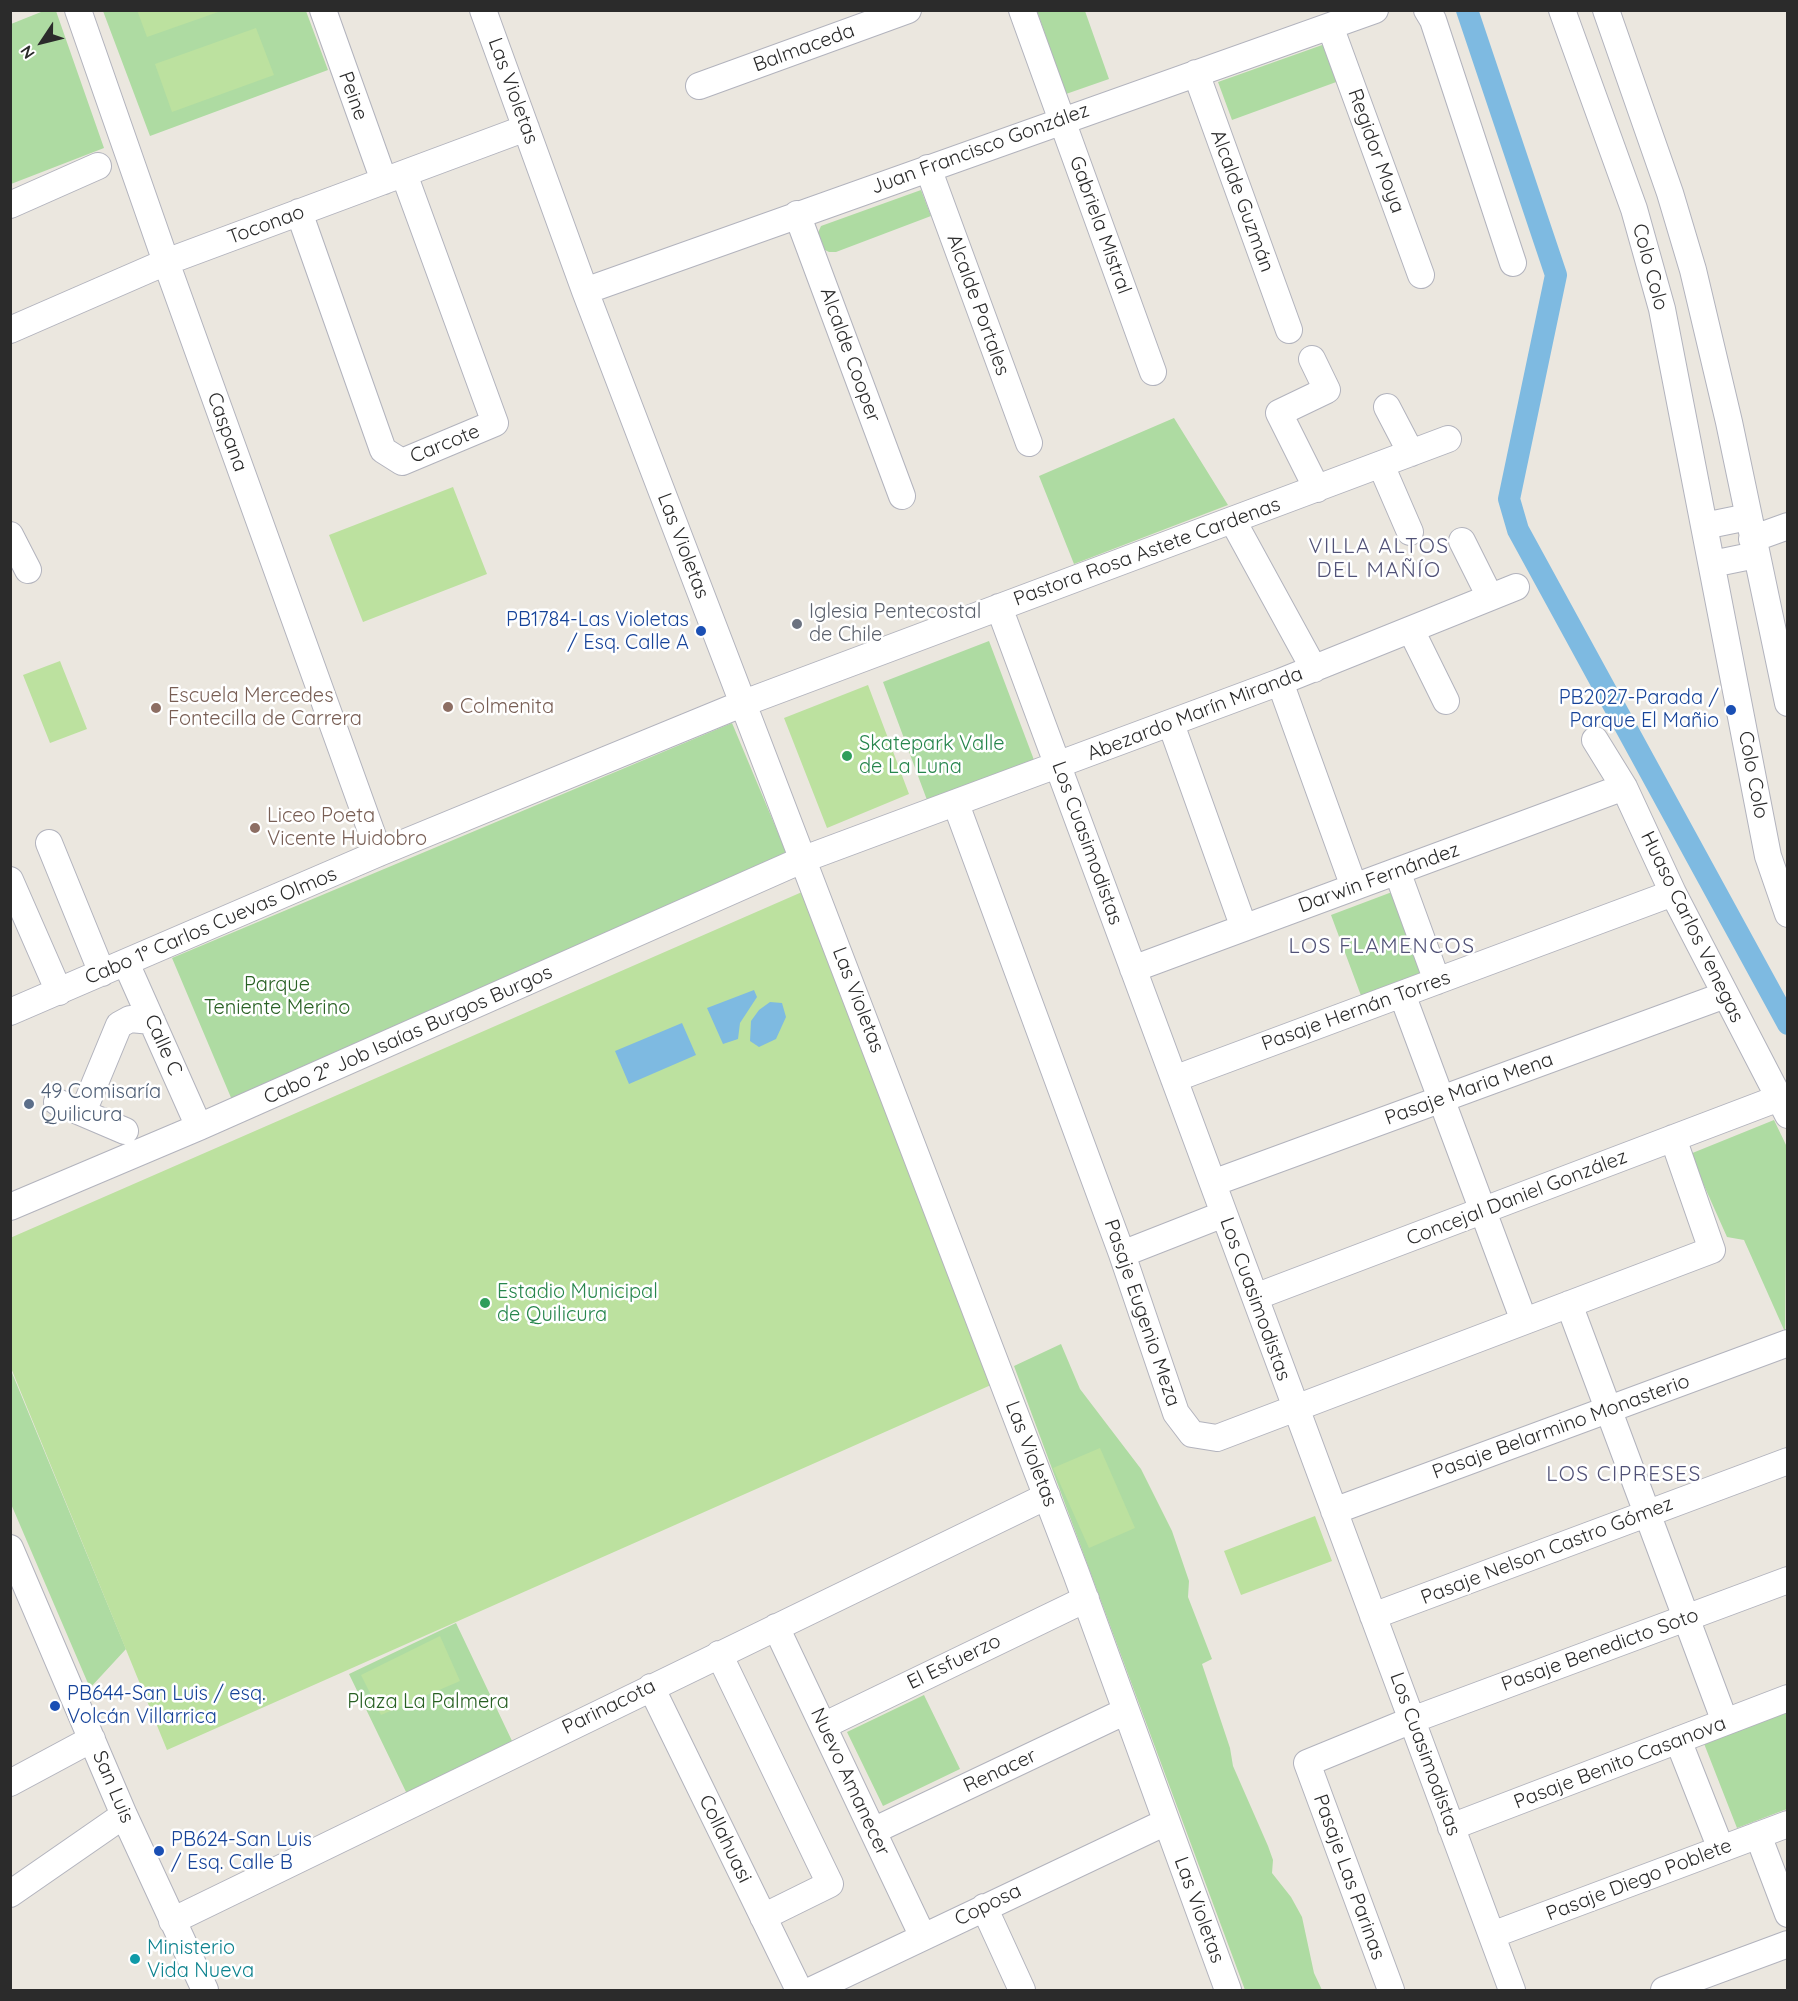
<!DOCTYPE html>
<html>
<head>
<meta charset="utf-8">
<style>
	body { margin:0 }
	#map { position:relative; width:1798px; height:2001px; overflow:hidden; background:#ebe7df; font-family:Quicksand,sans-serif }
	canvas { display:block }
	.frame { position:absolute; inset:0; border:12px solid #2b2b2b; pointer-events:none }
	.north { position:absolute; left:12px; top:12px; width:60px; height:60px; -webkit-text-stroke:4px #fff; paint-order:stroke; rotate:235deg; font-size:16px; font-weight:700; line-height:24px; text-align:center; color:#2b2b2b }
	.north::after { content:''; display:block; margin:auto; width:21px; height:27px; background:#2b2b2b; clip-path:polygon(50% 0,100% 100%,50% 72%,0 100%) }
</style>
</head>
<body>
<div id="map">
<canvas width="1798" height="2001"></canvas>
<div class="frame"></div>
<div class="north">N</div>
</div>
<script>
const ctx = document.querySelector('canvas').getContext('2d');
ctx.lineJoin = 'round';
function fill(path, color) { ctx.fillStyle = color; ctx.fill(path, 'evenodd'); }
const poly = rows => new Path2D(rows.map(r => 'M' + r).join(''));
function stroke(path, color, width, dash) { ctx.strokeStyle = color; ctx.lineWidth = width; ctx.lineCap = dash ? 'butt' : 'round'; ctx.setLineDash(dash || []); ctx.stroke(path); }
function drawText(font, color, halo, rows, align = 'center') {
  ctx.font = font + ' Quicksand,sans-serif'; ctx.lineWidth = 5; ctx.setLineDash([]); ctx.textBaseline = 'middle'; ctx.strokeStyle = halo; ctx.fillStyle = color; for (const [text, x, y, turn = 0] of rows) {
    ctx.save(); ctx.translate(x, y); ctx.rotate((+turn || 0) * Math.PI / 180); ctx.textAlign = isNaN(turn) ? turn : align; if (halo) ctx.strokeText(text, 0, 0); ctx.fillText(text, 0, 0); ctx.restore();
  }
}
fill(poly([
	[46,10,56,11,104,148,11,184,11,24],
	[103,11,306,11,328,70,150,136],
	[1037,11,1085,11,1109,79,1066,94],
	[1325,44,1339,81,1232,120,1218,82],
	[921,190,931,216,836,252,829,252,821,248,817,235,821,226],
	[1174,418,1228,505,1074,564,1039,476],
	[989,641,1034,760,927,800,883,682],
	[732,723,789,859,232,1100,172,958],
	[1392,892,1425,978,1363,1001,1331,915],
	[1774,1120,1787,1147,1785,1332,1744,1240,1727,1237,1690,1154],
	[1061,1344,1080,1389,1141,1469,1172,1531,1189,1581,1188,1597,1212,1659,1202,1664,1230,1748,1233,1766,1268,1846,1273,1860,1272,1873,1291,1897,1302,1917,1314,1973,1322,1990,1245,1990,1014,1366],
	[10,1368,126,1649,90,1688,11,1504],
	[456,1623,513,1743,407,1794,349,1674],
	[924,1695,960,1769,883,1806,847,1732],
	[1787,1708,1787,1809,1737,1828,1703,1741]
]), '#aedba2');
fill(poly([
	[137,10,221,10,221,11,147,37],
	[256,28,274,75,172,112,155,64],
	[453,487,487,574,363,622,329,535],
	[60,661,87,729,50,743,23,675],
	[868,685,909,794,827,828,784,718],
	[802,892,991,1385,167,1750,11,1368,10,1238],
	[1100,1448,1135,1528,1089,1548,1053,1468],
	[1315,1516,1332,1561,1241,1595,1224,1551],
	[440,1636,460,1681,381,1715,361,1675]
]), '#bce19f');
fill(poly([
	[754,990,757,997,740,1023,738,1039,723,1044,707,1008],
	[770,1002,782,1003,786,1017,776,1039,759,1047,750,1041,751,1021,759,1010],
	[682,1023,696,1055,629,1084,615,1051]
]), '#7ebae1');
stroke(poly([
	[1467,10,1556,275,1509,499,1518,530,1788,1024]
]), '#7ebae1', 22);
const minor = poly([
	[78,10,166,262,379,853],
	[323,10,384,181],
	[483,10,585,291,1076,1573,1228,1990],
	[1022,10,1153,372],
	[1427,10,1433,20,1513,263],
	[1562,10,1634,209,1662,309,1768,856,1788,914],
	[1606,10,1670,193,1693,270,1729,422,1788,703],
	[1330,26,1421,275],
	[1196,73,1289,330],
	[699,86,908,10],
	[928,168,1029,443],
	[10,205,98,166],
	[299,212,383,450,402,462,495,423,404,174],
	[797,214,902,496],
	[585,291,1375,10],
	[10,330,166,262,526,128],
	[1312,359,1327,390,1279,413,1317,489],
	[1387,407,1411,453],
	[1381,465,1410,532],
	[1233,521,1314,669],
	[1704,526,1748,517],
	[10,535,28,570],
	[1752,539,1788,526],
	[1462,541,1490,597],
	[1712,564,1756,555],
	[999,607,1512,1990],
	[1411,630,1446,701],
	[1280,682,1354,887],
	[1171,724,1244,928],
	[1595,740,1624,787,1673,893,1788,1115],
	[956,804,1122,1254,1176,1413,1192,1434,1217,1438,1712,1250,1673,1138],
	[49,843,102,973],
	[1397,871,1437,981],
	[10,880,59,992],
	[126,963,199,1127],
	[1133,969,1624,787],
	[1402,994,1524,1321],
	[10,1012,379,853,744,703,1448,439],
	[1174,1079,1673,893],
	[57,1102,125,1131],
	[83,1112,119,1025,130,1019,152,1021],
	[1213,1183,1725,995],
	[10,1207,199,1127,804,859,1280,682,1516,587],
	[1122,1254,1224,1214],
	[1255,1297,1779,1098],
	[1569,1304,1725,1722],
	[1334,1511,1788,1343],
	[10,1548,124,1815,205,1990],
	[1373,1616,1788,1461],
	[776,1627,923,1937],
	[719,1654,830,1884,763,1917],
	[651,1687,799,1990],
	[823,1726,1086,1599],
	[1678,1740,1721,1849],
	[10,1783,92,1739],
	[1451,1827,1788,1698],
	[873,1831,1126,1711],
	[1758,1835,1788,1914],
	[10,1894,124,1815],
	[984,1907,1022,1990],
	[172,1921,1047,1496],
	[1492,1935,1788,1824],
	[812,1990,1166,1822],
	[1391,1990,1307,1763,1412,1720,1788,1580],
	[1664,1990,1788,1944]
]);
stroke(minor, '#b2b3bd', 28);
stroke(minor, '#fff', 26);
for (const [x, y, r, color] of [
	[797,624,6,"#6b7280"],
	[701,631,6,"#1a4fb4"],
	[448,707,6,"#8d6e63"],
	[156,708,6,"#8d6e63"],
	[1731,710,6,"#1a4fb4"],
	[847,756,6,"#2e9e5b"],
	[255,828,6,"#8d6e63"],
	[29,1104,6,"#5c6f8a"],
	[485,1303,6,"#2e9e5b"],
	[55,1706,6,"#1a4fb4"],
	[159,1851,6,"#1a4fb4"],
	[135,1959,6,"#0f9aa8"]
]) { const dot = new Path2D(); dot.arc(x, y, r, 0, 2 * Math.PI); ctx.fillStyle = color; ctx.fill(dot); stroke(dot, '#fff', 2); }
drawText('20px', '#2b2b2b', '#fff', [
	["Balmaceda",804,48,-20],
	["Las Violetas",513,91,70],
	["Peine",353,96,70],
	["Juan Francisco González",980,149,-20],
	["Regidor Moya",1376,151,70],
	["Alcalde Guzmán",1242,201,70],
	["Toconao",266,225,-20],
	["Gabriela Mistral",1100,225,70],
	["Colo Colo",1650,267,75],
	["Alcalde Portales",978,305,70],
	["Alcalde Cooper",850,355,70],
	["Caspana",227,432,70],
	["Carcote",445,444,-22],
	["Las Violetas",683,546,69],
	["Pastora Rosa Astete Cardenas",1147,552,-20],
	["Abezardo Marín Miranda",1195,714,-21],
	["Colo Colo",1753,775,79],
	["Los Cuasimodistas",1087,843,70],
	["Darwin Fernández",1379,878,-20],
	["Cabo 1° Carlos Cuevas Olmos",211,926,-23],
	["Huaso Carlos Venegas",1692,927,64],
	["Las Violetas",858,1000,69],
	["Pasaje Hernán Torres",1356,1011,-20],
	["Cabo 2° Job Isaías Burgos Burgos",408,1035,-24],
	["Calle C",163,1045,66],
	["Pasaje Maria Mena",1469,1089,-20],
	["Concejal Daniel González",1517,1198,-21],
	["Los Cuasimodistas",1255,1299,70],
	["Pasaje Eugenio Meza",1142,1313,71],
	["Pasaje Belarmino Monasterio",1561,1427,-20],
	["Las Violetas",1031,1454,69],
	["Pasaje Nelson Castro Gómez",1547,1551,-21],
	["Pasaje Benedicto Soto",1600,1650,-20],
	["El Esfuerzo",954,1662,-26],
	["Parinacota",609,1707,-26],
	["Los Cuasimodistas",1425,1754,70],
	["Pasaje Benito Casanova",1620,1763,-21],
	["Renacer",1000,1771,-25],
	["Nuevo Amanecer",850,1782,65],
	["San Luis",113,1787,67],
	["Collahuasi",725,1839,64],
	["Pasaje Las Parinas",1349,1877,70],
	["Pasaje Diego Poblete",1639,1880,-21],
	["Coposa",988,1905,-26],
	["Las Violetas",1199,1910,70]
]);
drawText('20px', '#5b616d', '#fff', [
	["Iglesia Pentecostal",809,612],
	["de Chile",809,635]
], 'left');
drawText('20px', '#164399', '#fff', [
	["PB1784-Las Violetas",689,620],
	["/ Esq. Calle A",689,643],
	["PB2027-Parada /",1719,698],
	["Parque El Mañio",1719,721],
	["PB644-San Luis / esq.",67,1694,"left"],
	["Volcán Villarrica",67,1717,"left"],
	["PB624-San Luis",171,1840,"left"],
	["/ Esq. Calle B",171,1863,"left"]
], 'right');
drawText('20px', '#785e54', '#fff', [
	["Escuela Mercedes",168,696],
	["Fontecilla de Carrera",168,719],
	["Colmenita",460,707],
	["Liceo Poeta",267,816],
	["Vicente Huidobro",267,839]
], 'left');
drawText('20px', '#27864d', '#fff', [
	["Skatepark Valle",859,744],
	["de La Luna",859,767],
	["Estadio Municipal",497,1292],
	["de Quilicura",497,1315]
], 'left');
drawText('20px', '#286023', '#fff', [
	["Parque",277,985],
	["Teniente Merino",277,1008],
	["Plaza La Palmera",428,1702]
]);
drawText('20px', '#4e5e75', '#fff', [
	["49 Comisaría",41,1092],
	["Quilicura",41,1115]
], 'left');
drawText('20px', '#0d838f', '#fff', [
	["Ministerio",147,1948],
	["Vida Nueva",147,1971]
], 'left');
ctx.letterSpacing = '1.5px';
drawText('21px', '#515277', '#fff', [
	["VILLA ALTOS",1379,547],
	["DEL MAÑÍO",1379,571],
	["LOS FLAMENCOS",1382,947],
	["LOS CIPRESES",1624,1475]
]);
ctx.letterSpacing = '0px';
</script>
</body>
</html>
